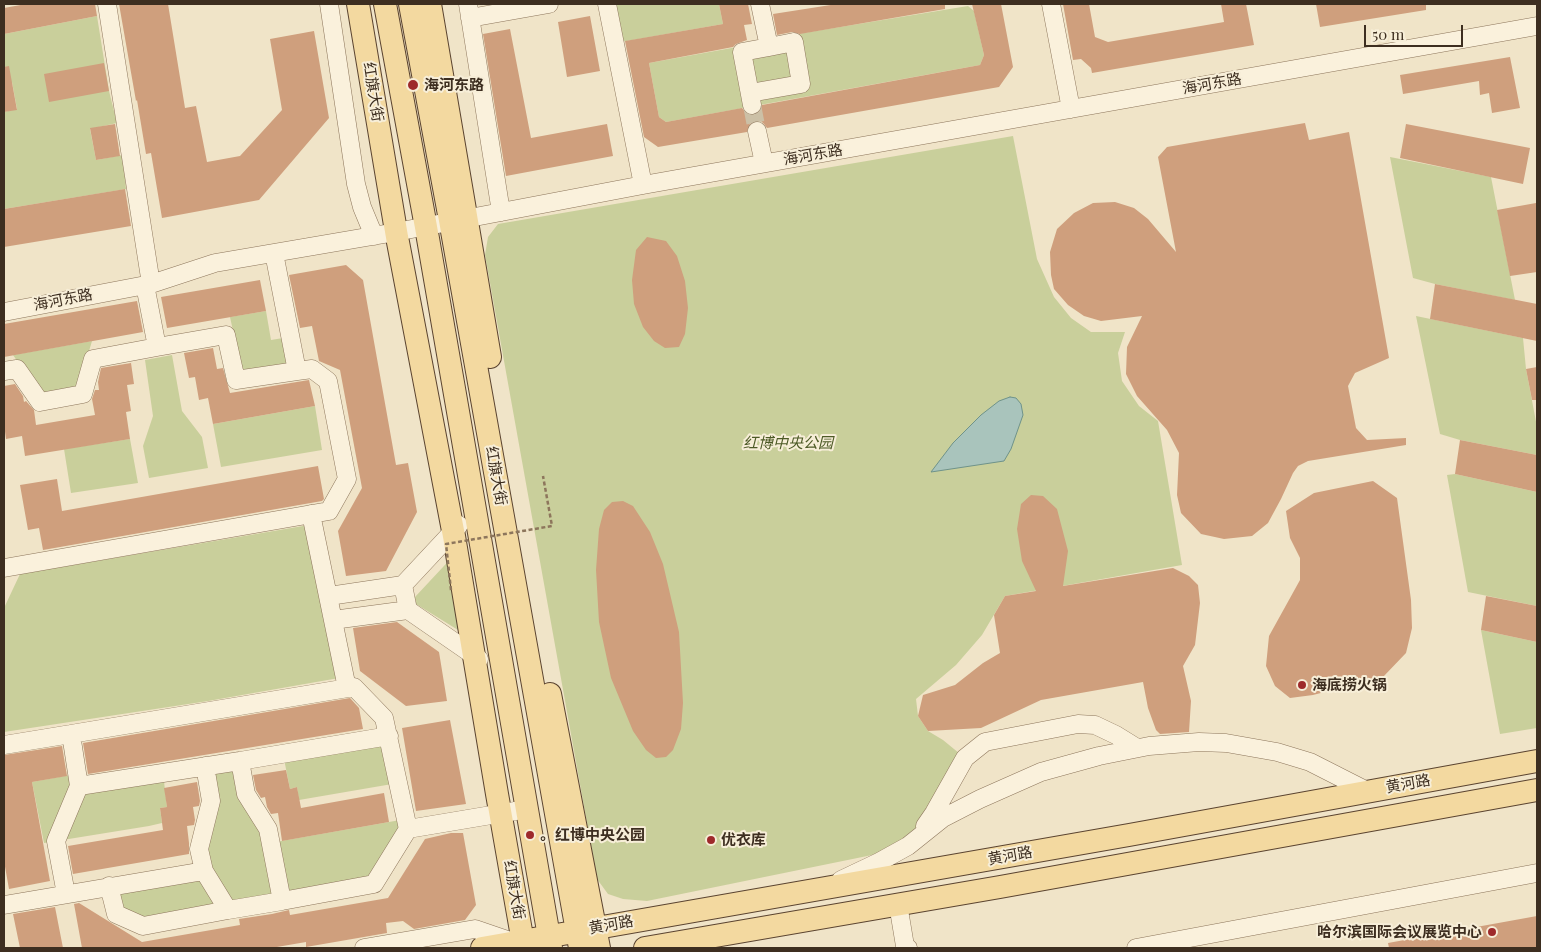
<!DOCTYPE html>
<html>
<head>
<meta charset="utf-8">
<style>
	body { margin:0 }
	#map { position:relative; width:1541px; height:952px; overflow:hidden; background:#f0e4c8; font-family:"Playfair Display",serif }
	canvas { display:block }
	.frame { position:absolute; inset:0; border:5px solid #3d2e20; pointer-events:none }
	.scale { position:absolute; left:1364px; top:25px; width:99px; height:22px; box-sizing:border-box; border:2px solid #3d2e20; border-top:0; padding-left:6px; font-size:15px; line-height:18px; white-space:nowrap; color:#3d2e20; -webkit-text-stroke:4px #f7eed8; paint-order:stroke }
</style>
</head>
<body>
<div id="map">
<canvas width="1541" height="952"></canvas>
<div class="frame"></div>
<div class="scale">50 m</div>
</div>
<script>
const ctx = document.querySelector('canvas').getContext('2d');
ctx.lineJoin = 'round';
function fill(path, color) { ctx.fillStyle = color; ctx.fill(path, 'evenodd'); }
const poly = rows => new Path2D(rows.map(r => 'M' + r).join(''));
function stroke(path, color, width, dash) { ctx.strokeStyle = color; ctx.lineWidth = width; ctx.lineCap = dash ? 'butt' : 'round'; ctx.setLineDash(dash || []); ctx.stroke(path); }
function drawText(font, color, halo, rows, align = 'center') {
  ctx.font = font + ' "Playfair Display","Noto Sans SC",serif'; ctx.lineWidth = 4; ctx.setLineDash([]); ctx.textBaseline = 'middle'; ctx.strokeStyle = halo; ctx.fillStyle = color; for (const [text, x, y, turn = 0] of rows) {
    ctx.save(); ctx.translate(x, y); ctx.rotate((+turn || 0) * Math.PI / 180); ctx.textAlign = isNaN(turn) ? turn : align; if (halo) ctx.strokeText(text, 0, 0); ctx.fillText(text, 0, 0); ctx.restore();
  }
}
fill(poly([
	[613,4,719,4,723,24,621,42],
	[968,6,974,11,984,55,980,65,666,122,659,117,649,63,748,45,773,38],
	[97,16,109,91,117,123,90,129,96,160,123,155,126,189,4,209,4,112,17,109,12,82,4,84,4,34],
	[1013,136,1037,259,1054,297,1071,318,1091,332,1125,332,1118,353,1122,381,1139,406,1158,421,1182,565,1005,596,982,635,956,665,916,699,918,716,928,731,943,740,965,758,915,836,877,854,647,901,623,899,608,894,597,879,485,255,488,237,498,224],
	[1390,157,1491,177,1515,300,1435,284,1413,278],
	[266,311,271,340,283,338,290,364,242,372,230,317],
	[1416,316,1523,338,1526,369,1537,427,1537,455,1460,440,1440,434],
	[92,341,77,392,42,397,13,355],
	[172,355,182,411,202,437,208,468,149,478,143,446,153,416,145,360],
	[315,406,322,450,221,467,213,424],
	[130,439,138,483,71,493,64,449],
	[1455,474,1537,492,1537,606,1468,592,1447,475],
	[309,525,339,678,208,701,4,732,4,608,20,574],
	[457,552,471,638,416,604,415,597],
	[1481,630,1537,642,1537,728,1500,734],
	[389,736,398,783,299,800,297,787,290,789,283,754],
	[240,761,270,843,406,819,374,884,143,926,116,914,109,886,203,871,205,766],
	[163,773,167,807,160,808,162,823,149,826,44,843,32,782,70,775,80,786]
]), '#c9cf9b');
const water = poly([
	[1010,397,1016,398,1021,404,1023,415,1011,449,1004,461,931,472,953,443,981,415,999,401,1010,397]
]);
fill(water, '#a9c4bc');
stroke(water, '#6f938a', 1);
fill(poly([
	[26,4,95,4,97,16,4,34,4,8],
	[119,4,168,4,185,108,196,106,207,162,240,156,282,110,270,39,314,31,329,118,259,200,162,218,151,153,146,154,137,100,136,101],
	[719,4,748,4,752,24,744,25,747,40,736,44,733,47,649,63,659,117,666,122,742,108,748,115,754,115,759,113,762,105,980,65,984,55,972,4,1001,4,1013,67,999,87,767,128,764,124,761,121,755,121,750,124,747,132,658,147,644,137,625,41,723,24],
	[837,4,945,4,945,9,800,34,792,32,777,35,773,14],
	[1063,4,1089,4,1095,37,1108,42,1224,22,1221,4,1246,4,1254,45,1092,73,1091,68,1081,59,1073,60],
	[1316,4,1426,4,1426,10,1320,27],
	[590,16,600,71,567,77,558,22],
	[510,29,531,138,607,124,613,156,506,176,483,34],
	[1510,57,1520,108,1492,113,1489,93,1480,95,1479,81,1403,94,1400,75],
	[104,63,109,91,49,102,44,74],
	[9,66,17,110,4,112,4,67],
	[1305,123,1309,140,1349,132,1389,358,1355,373,1348,386,1356,428,1367,440,1406,438,1406,445,1308,461,1298,466,1293,473,1281,499,1268,523,1252,536,1224,539,1201,534,1181,513,1177,495,1179,453,1167,430,1137,396,1126,374,1127,347,1142,316,1101,321,1084,316,1068,305,1054,289,1051,275,1050,252,1057,229,1074,213,1093,203,1115,202,1134,208,1148,219,1176,252,1158,157,1167,147],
	[115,124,120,156,96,160,90,128],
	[1406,124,1530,148,1523,184,1400,158],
	[125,189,131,226,4,247,4,209],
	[1536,203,1537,212,1537,272,1510,276,1497,210],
	[647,237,666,241,677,256,685,281,688,308,685,334,679,347,665,348,654,341,643,327,634,304,632,280,636,250],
	[346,265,363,280,396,465,408,463,417,512,386,571,346,576,338,531,362,488,340,370,319,361,312,326,300,328,289,275],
	[260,280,266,311,167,328,161,297],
	[1435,284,1537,304,1537,341,1430,319],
	[137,301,143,332,4,357,4,324],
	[213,348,217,369,223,368,230,393,309,380,315,406,213,424,208,398,199,400,195,377,189,378,184,353],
	[131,363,134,384,127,385,131,411,126,412,130,439,25,456,22,436,6,439,4,424,4,386,15,384,23,396,24,402,26,401,34,410,36,425,95,415,92,399,95,390,99,390,98,382,101,368],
	[1537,367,1537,400,1532,400,1526,369],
	[1460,440,1537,455,1537,492,1455,474],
	[318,466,324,499,322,501,43,550,39,528,28,530,20,485,57,479,62,511],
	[1373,481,1397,498,1411,600,1412,628,1406,653,1383,677,1313,695,1290,698,1275,686,1266,666,1269,636,1300,580,1300,558,1290,538,1286,511,1314,493],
	[1031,495,1043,496,1057,509,1068,551,1063,586,1173,568,1189,576,1198,585,1200,603,1195,645,1183,666,1191,701,1189,732,1160,734,1156,730,1148,708,1143,682,1041,700,981,728,928,731,918,716,923,695,955,685,983,663,1000,653,994,615,1005,596,1036,591,1022,561,1017,529,1021,504],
	[623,501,633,506,650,532,663,564,679,632,683,703,681,729,673,750,666,757,656,758,646,750,633,731,611,678,599,622,596,570,599,529,604,510,612,502],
	[1486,596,1537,606,1537,642,1481,630],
	[397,622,439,652,447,701,406,706,360,671,353,628],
	[350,698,359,708,363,729,88,774,83,743],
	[450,720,466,804,416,811,402,728],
	[62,746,67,776,32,782,50,881,9,889,4,861,4,755],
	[286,770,290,789,297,787,301,808,384,793,389,822,282,841,278,813,271,814,267,807,265,797,261,798,256,790,253,775],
	[197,782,200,801,199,806,193,807,195,820,194,825,187,826,189,843,189,854,73,874,68,846,163,830,160,808,167,807,164,788],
	[451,833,463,833,476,905,465,920,414,929,403,921,386,923,387,933,306,947,306,942,271,948,82,948,74,904,79,903,142,942,240,925,239,919,272,914,289,910,290,915,388,898,425,839],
	[55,907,63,948,20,948,13,914],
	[1537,916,1537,948,1389,948,1388,943]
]), '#cf9f7d');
stroke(poly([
	[752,105,757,131]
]), '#ccc0a6', 18, [18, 9]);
const minor = poly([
	[107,4,151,284],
	[329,4,356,184,362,207,374,236],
	[468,4,501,212],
	[607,4,643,185],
	[1051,4,1071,109],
	[470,18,549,4],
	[750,93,801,84,794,42,769,47],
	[752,105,742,52,769,47,760,4],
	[757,131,764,163],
	[4,312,151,284,215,263,396,232,643,185,1537,26],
	[157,347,226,335,236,380,297,371,274,253],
	[4,371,17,369,40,402,83,394,93,359,157,347,145,285],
	[311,514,347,688],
	[4,568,329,511,347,479,328,381,312,369,297,371],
	[403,585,459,525],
	[329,596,403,585,408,610,333,620],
	[408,610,479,659],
	[71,734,354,687,384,718,408,829],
	[4,745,71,734,79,786,240,761,246,794,268,829,282,901,228,910,204,871,4,905],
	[240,761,389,736],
	[925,826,934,813,965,758,985,742,1078,724,1095,725,1116,735,1137,748],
	[204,871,199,849,211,801,205,766],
	[841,880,879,862,908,846,943,818,980,799,1041,772,1099,756,1149,746,1199,742,1226,743,1277,752,1310,762,1369,792],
	[109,886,116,914,143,926,228,910],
	[66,894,56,841,79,786],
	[282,901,374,884,408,829,527,809],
	[898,904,905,946,908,948],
	[364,948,475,929,513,942],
	[1136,948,1537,873]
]);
const major = poly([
	[358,4,397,237,454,536,497,794,524,948],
	[385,4,426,227,551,948],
	[410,4,450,220,580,948],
	[430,4,490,357],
	[550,694,599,948],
	[482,948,1129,835,1537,761],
	[645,948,1000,887,1537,790]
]);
stroke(minor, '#8d765c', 19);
stroke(major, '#5b4430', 24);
stroke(minor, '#faf1dc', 18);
stroke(major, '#f3d9a0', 22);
stroke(poly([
	[451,590,446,544,552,526,543,476]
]), '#8d765c', 2.5, [4, 2.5]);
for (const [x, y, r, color] of [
	[413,85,6,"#9e2a2b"],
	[1302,685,5,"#9e2a2b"],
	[530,835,5,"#9e2a2b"],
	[711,840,5,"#9e2a2b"],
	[1492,932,5,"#9e2a2b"]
]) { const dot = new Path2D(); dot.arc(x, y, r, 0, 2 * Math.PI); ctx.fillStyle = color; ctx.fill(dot); stroke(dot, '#f7eed8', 2); }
drawText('15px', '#3d2e20', '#f7eed8', [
	["海河东路",1212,84,-10],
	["红旗大街",373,92,81],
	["海河东路",813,155,-10],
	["海河东路",63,300,-11],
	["红旗大街",496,476,80],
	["黄河路",1408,784,-10],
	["黄河路",1010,856,-10],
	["红旗大街",514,890,80],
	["黄河路",611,925,-10]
]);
drawText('bold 15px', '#3d2e20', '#f7eed8', [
	["海河东路",424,85],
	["海底捞火锅",1312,685],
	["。红博中央公园",540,835],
	["优衣库",721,840],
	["哈尔滨国际会议展览中心",1482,932,"right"]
], 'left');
drawText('italic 15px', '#4d5a26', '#f7eed8', [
	["红博中央公园",788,443]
]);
</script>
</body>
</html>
